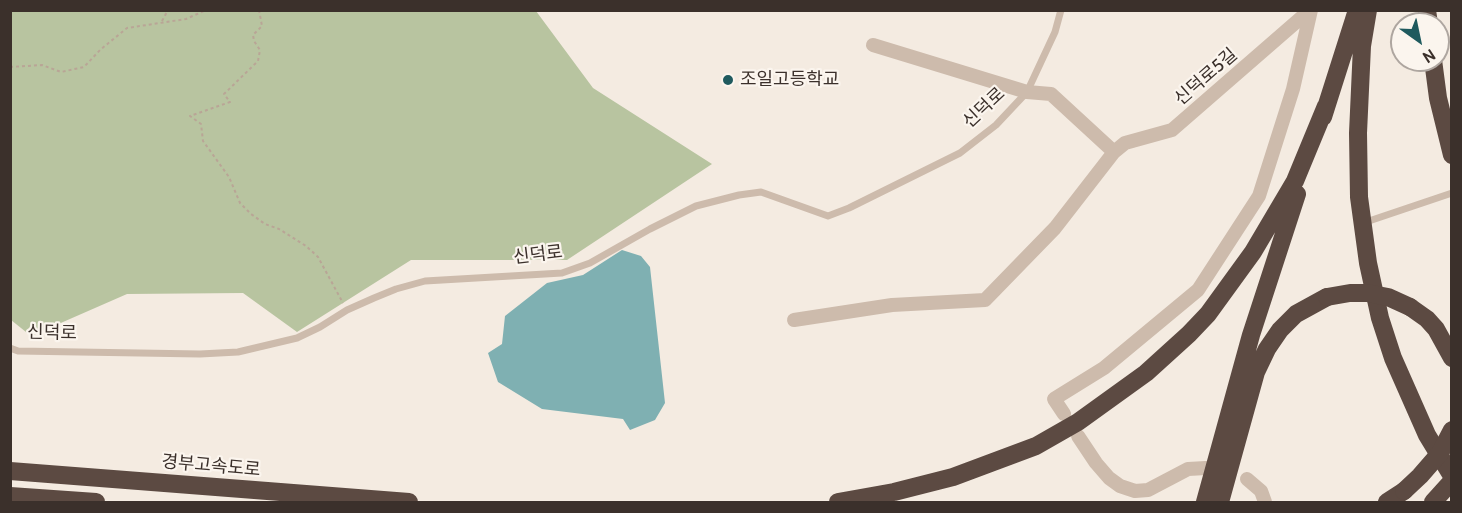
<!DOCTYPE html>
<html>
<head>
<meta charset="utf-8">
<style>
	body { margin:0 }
	#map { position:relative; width:1462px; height:513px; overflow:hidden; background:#f4ebe1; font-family:Cabin,sans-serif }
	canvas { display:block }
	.frame { position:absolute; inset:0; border:12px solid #3b302b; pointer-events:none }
	.north { position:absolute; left:1390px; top:12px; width:60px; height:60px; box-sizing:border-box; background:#fbf5ee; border:2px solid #aea6a0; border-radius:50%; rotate:147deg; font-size:16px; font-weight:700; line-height:24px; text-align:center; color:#3b302b }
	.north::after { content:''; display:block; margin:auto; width:21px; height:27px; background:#1f5a5e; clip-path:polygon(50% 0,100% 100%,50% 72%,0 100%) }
</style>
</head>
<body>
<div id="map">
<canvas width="1462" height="513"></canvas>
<div class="frame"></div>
<div class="north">N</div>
</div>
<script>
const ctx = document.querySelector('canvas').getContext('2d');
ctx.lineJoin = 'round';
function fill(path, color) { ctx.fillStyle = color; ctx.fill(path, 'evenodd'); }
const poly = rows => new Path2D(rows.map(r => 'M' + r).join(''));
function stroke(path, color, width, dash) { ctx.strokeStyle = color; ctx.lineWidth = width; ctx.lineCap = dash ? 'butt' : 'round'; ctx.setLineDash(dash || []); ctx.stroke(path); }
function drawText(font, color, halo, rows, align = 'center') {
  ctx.font = font + ' Cabin,"Noto Sans KR",sans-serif'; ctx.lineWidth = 4.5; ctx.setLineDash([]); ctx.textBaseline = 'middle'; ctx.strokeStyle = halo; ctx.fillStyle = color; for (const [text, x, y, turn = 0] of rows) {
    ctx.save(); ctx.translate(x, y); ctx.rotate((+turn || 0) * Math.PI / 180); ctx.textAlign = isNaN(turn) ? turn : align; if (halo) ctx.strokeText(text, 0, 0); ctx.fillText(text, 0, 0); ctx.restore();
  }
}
fill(poly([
	[10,11,536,11,593,88,712,164,567,260,411,260,297,332,243,293,127,294,31,336,11,320]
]), '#b8c4a0');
fill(poly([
	[622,250,641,256,650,267,665,403,655,420,630,430,623,419,542,409,498,382,488,353,502,344,505,316,547,283,583,275]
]), '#7fb0b2');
stroke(poly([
	[259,10,262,26,253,35,254,41,260,50,258,61,224,94,230,102,190,116,201,124,203,141,229,177,240,203,251,214,265,224,279,229,306,246,318,257,343,303],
	[162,21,168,10],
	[10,67,42,65,61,72,84,67,100,50,127,28,186,19,206,10]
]), '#b9a596', 2, [3, 3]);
stroke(poly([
	[1363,223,1452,193],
	[10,348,18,351,200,354,238,352,297,338,320,327,347,310,374,298,396,289,425,281,562,273,590,263,650,229,696,206,739,195,761,192,828,216,849,208,960,153,996,125,1027,92,1055,32,1061,10]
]), '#cdbbac', 7);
stroke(poly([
	[873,45,1027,92,1051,94,1114,152],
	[794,320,892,305,985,300,1055,228,1114,152,1125,143,1172,130,1310,10],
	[1064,414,1054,399,1104,368,1198,290,1259,196,1293,89,1311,10],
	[1078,436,1096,463,1109,478,1120,486,1135,491,1148,490,1188,469,1206,468],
	[1247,479,1261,491,1265,502]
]), '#cdbbac', 14);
stroke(poly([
	[1368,10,1362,46,1358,133,1359,197,1368,263,1380,318,1393,358,1427,435,1452,476],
	[1427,10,1429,24],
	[1433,60,1438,98,1452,155],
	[1323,117,1357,10],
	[1410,307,1427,319,1436,329,1452,358],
	[10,471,409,502],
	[10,496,96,502],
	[838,502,894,492,953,477,1036,446,1078,422,1146,373,1189,334,1208,314,1253,252,1295,181,1326,106],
	[1205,502,1251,335,1297,194],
	[1220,502,1256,372,1267,349,1280,330,1296,314,1327,297],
	[1387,502,1404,491],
	[1433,502,1452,481]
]), '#5c4a42', 18);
stroke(poly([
	[1327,297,1350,293,1367,293,1388,297,1410,307],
	[1404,491,1420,476,1440,453,1452,430]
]), '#5c4a42', 18);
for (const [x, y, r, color] of [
	[728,80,6,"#1f5a5e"]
]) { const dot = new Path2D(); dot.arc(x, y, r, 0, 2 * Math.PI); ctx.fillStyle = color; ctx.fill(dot); stroke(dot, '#fbf5ee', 2); }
drawText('18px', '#3b302b', '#fbf5ee', [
	["신덕로5길",1206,77,-41],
	["신덕로",984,108,-43],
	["신덕로",538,255,-7],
	["신덕로",52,333,1],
	["경부고속도로",211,466,5]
]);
drawText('18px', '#3b302b', '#fbf5ee', [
	["조일고등학교",740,80]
], 'left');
</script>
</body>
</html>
